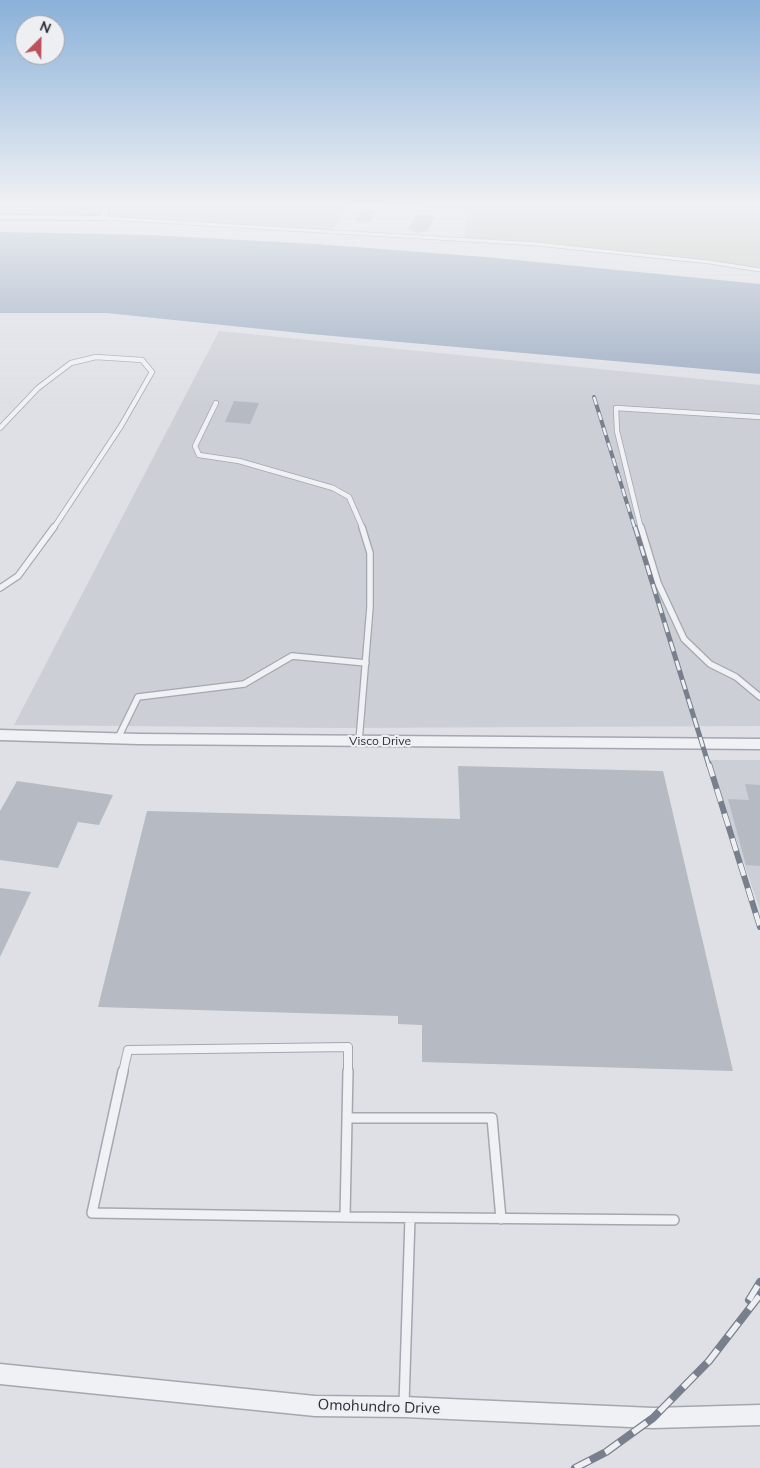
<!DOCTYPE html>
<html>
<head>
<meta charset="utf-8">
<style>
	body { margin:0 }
	#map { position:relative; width:760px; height:1468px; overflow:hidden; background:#dee0e6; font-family:Mulish,sans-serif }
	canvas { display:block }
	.north { position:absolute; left:15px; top:15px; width:50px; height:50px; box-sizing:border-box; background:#edeff3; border:1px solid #9fa2a9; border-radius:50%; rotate:23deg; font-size:14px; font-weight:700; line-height:20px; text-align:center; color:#292e3a }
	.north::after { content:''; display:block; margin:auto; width:18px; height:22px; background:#bd515b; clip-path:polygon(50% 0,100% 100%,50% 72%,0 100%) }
</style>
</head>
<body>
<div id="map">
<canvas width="760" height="1468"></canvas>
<div class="north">N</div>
</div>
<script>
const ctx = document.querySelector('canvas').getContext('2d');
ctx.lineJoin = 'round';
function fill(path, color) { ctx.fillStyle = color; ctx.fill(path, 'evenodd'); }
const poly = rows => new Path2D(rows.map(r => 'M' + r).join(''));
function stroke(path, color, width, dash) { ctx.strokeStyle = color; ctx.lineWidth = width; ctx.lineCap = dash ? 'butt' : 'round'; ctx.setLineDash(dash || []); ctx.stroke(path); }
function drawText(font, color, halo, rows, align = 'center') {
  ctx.font = font + ' Mulish,sans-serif'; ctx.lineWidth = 4.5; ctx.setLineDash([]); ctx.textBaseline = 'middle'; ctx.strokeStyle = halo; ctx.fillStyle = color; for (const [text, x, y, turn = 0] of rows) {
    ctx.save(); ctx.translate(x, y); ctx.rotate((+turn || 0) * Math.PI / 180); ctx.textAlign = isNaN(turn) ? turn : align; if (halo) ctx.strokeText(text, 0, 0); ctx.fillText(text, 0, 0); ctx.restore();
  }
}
fill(poly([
	[219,331,760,385,760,726,340,728,14,725],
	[709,760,760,760,760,910]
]), '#cccfd6');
fill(poly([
	[0,203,350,203,331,233,119,218,0,217],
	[370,203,760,203,760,268,691,258,632,253,537,242,465,238,466,211]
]), '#c3cec0');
fill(poly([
	[0,232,151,235,316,244,486,257,760,284,760,374,310,334,106,313,0,313]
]), '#9dadc2');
fill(poly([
	[363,209,377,210,370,222,355,221],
	[416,215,435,216,428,231,416,233,408,229],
	[234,401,259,403,250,424,225,422],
	[458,766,663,771,733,1071,422,1062,422,1025,398,1024,398,1016,98,1007,147,811,460,819],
	[17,781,113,795,99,825,78,822,58,868,0,860,0,811],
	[745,784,760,785,760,866,746,865,728,799,749,800],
	[0,888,31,892,0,957]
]), '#b6bac2');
const laneFar4 = poly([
	[104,218,536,244,709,262,760,270]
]);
const laneFar3 = poly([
	[216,403,195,446,199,455,239,461,333,488,349,497,363,529],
	[0,428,38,388,71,363,96,357,142,360,152,372,121,426,53,529],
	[641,529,617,431,616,408,760,417]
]);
const laneFar2 = poly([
	[641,527,658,583,684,639,710,664,736,677,760,697],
	[0,588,18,576,54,527],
	[118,738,138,697,244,684,292,656,366,663],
	[359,741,370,607,370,553,362,527]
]);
const laneFar1 = poly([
	[123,1072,128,1050,348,1047,348,1072]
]);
const lane = poly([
	[123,1071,92,1213,345,1217,348,1071],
	[347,1118,492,1118,501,1219],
	[345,1217,674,1220],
	[404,1404,410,1218]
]);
const street = poly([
	[103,203,109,203,107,218,104,220,0,219,0,215,101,216,103,203],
	[0,730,139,734,760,739,760,749,139,744,0,740,0,730],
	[0,1364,315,1396,404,1397,653,1408,760,1405,760,1425,653,1428,404,1417,315,1416,0,1384,0,1364]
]);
stroke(laneFar4, '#a4a7af', 4.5);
stroke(laneFar3, '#a4a7af', 6);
stroke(laneFar2, '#a4a7af', 8);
stroke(laneFar1, '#a4a7af', 10);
stroke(lane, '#a4a7af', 12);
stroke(street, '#a4a7af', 3);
stroke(laneFar4, '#f0f1f4', 3);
stroke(laneFar3, '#f0f1f4', 4.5);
stroke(laneFar2, '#f0f1f4', 5.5);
stroke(laneFar1, '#f0f1f4', 8);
stroke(lane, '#f0f1f4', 9);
fill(street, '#f0f1f4');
const railFar3 = poly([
	[594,397,635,529]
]);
const railFar2 = poly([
	[635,527,709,766]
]);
const railFar1 = poly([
	[709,764,760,927]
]);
const rail = poly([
	[749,1300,760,1282],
	[575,1468,606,1452,653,1418,709,1361,760,1295]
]);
stroke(railFar3, '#79808d', 4);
stroke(railFar2, '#79808d', 5);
stroke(railFar1, '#79808d', 6);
stroke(rail, '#79808d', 8);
stroke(railFar3, '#edeff3', 2.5, [8]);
stroke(railFar2, '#edeff3', 3, [10]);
stroke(railFar1, '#edeff3', 4.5, [13]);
stroke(rail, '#edeff3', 5.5, [17]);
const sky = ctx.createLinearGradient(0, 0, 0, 408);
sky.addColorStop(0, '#8ab1d9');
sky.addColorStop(0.5, '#f0f1f4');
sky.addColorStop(1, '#f0f1f400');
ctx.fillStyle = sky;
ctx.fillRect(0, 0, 760, 408);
drawText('12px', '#292e3a', '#edeff3', [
	["Visco Drive",380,741]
]);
drawText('15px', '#292e3a', '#edeff3', [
	["Omohundro Drive",379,1407,2]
]);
</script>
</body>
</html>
